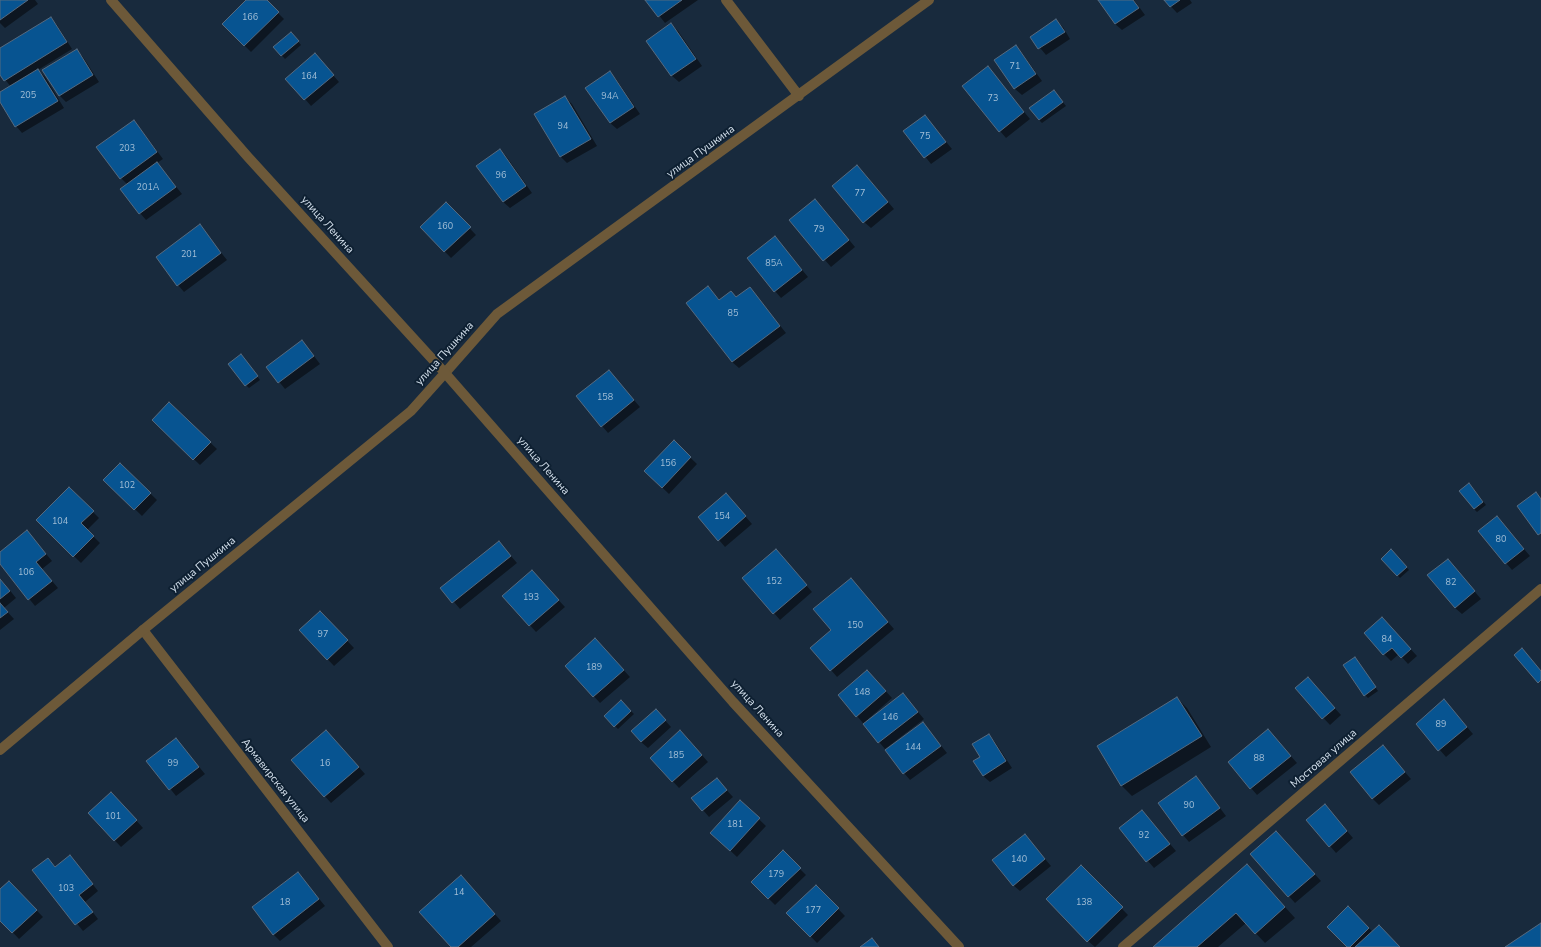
<!DOCTYPE html>
<html>
<head>
<meta charset="utf-8">
<style>
	body { margin:0 }
	canvas { display:block; background:#182a3d }
</style>
</head>
<body>
<canvas width="1541" height="947"></canvas>
<script>
const ctx = document.querySelector('canvas').getContext('2d');
ctx.lineJoin = 'round';
function fill(path, color) { ctx.fillStyle = color; ctx.fill(path, 'evenodd'); }
const poly = rows => new Path2D(rows.map(r => 'M' + r).join(''));
function stroke(path, color, width, dash) { ctx.strokeStyle = color; ctx.lineWidth = width; ctx.lineCap = dash ? 'butt' : 'round'; ctx.setLineDash(dash || []); ctx.stroke(path); }
function drawText(font, color, halo, rows, align = 'center') {
  ctx.font = font + ' "Nunito Sans",sans-serif'; ctx.lineWidth = 4; ctx.setLineDash([]); ctx.textBaseline = 'middle'; ctx.strokeStyle = halo; ctx.fillStyle = color; for (const [text, x, y, turn = 0] of rows) {
    ctx.save(); ctx.translate(x, y); ctx.rotate((+turn || 0) * Math.PI / 180); ctx.textAlign = isNaN(turn) ? turn : align; if (halo) ctx.strokeText(text, 0, 0); ctx.fillText(text, 0, 0); ctx.restore();
  }
}
fill(poly([
	[0,0,35,0,38,4,5,28,0,23],
	[247,0,265,0,284,19,251,52,223,24],
	[647,0,698,0,665,23],
	[1099,0,1134,0,1145,15,1122,30,1115,24],
	[1165,0,1190,0,1192,3,1177,13],
	[51,18,57,25,72,49,38,70,45,77,64,108,22,133,16,126,0,101,0,93,11,87,0,73,0,50],
	[1056,21,1063,27,1070,39,1046,55,1031,37],
	[671,25,678,31,702,66,679,82,672,76,648,41],
	[294,36,301,45,285,59,274,47],
	[1016,46,1022,53,1042,81,1022,95,1015,89,996,60],
	[77,50,83,57,99,82,66,102,60,96,44,71],
	[321,61,339,82,311,106,305,99],
	[987,67,1030,119,1006,138,1000,131],
	[610,73,616,79,640,114,617,129,610,123],
	[1054,91,1066,106,1042,123,1039,120],
	[565,97,572,104,597,146,567,163,561,157],
	[925,116,952,149,931,164,905,131],
	[133,122,140,128,163,159,157,163,182,194,146,220,140,213,128,185,121,178],
	[500,150,506,156,532,193,510,208,503,202,477,166],
	[864,173,894,209,871,228,864,222],
	[446,203,476,235,451,258,421,227],
	[822,207,855,247,831,267,791,221],
	[200,226,227,260,184,292,178,285],
	[775,237,808,277,781,298,775,291],
	[708,287,720,300,737,298,750,288,786,333,739,368,732,362,687,303],
	[308,348,320,364,285,389,267,367],
	[244,359,260,380,249,388,246,385],
	[615,378,640,407,608,433,602,426],
	[169,403,217,449,200,465,153,420],
	[674,442,697,464,669,494,645,471],
	[120,464,157,500,142,516,105,480],
	[1472,487,1486,505,1477,512,1474,509],
	[69,488,99,518,87,530,100,543,81,563,37,520],
	[726,494,752,524,725,547,719,540],
	[1497,517,1530,556,1512,570,1506,563],
	[33,538,52,561,42,569,58,588,35,606,0,563,0,553],
	[499,542,517,563,460,609,442,588],
	[1391,551,1409,570,1400,578,1382,559],
	[782,557,812,592,780,620,774,613],
	[1454,567,1481,599,1462,614,1455,608],
	[0,578,16,598,4,608,14,619,0,630],
	[538,578,565,607,536,632,504,597],
	[857,586,894,629,837,677,831,670,833,630],
	[320,612,354,648,334,666,300,630],
	[1382,618,1417,656,1408,664,1399,654,1391,661,1384,654],
	[602,646,630,677,600,703,566,666],
	[1358,662,1378,691,1368,698,1365,695],
	[874,678,892,698,866,721,867,722,903,694,924,719,885,749,857,716],
	[1314,685,1341,715,1330,725,1296,689],
	[1177,698,1187,708,1211,747,1132,796,1122,786,1098,747],
	[621,701,634,714,618,729,605,716],
	[1450,707,1473,734,1446,757,1417,724],
	[662,717,671,727,648,748,641,742],
	[923,723,947,753,910,780,904,773],
	[1268,730,1297,763,1257,795,1251,788],
	[989,735,995,742,1012,768,990,782,983,776],
	[333,738,365,774,331,803,292,760],
	[687,738,708,762,679,788,651,758],
	[176,739,205,774,176,796,148,761],
	[1383,747,1411,779,1379,805,1372,798],
	[1196,777,1202,784,1226,816,1189,842,1183,835],
	[723,786,733,797,709,817,703,810],
	[118,800,143,828,121,847,89,813],
	[740,801,766,826,737,857,718,839],
	[1142,811,1176,851,1154,868,1120,829],
	[1331,812,1353,838,1336,853,1330,846],
	[1276,832,1321,881,1295,903,1251,854],
	[1025,835,1051,866,1020,891,1013,885],
	[783,852,806,875,775,905,752,882],
	[48,859,56,867,76,863,98,891,85,902,98,919,83,931,33,870],
	[1247,865,1295,918,1265,943,1246,923,1218,947,1154,947],
	[1081,867,1128,915,1095,947,1088,941],
	[298,873,325,906,280,941,273,934],
	[467,883,501,921,471,947,452,947],
	[816,886,845,916,817,943,788,913],
	[16,889,43,917,19,939,0,919,0,891],
	[1348,908,1373,932,1399,947,1348,947]
]), '#0007');
const building = poly([
	[0,0,28,0,0,20,0,0],
	[246,0,267,0,279,12,244,46,222,24,246,0],
	[645,0,682,0,658,17,645,0],
	[1098,0,1133,0,1139,8,1115,24,1098,0],
	[1164,0,1180,0,1170,7,1164,0],
	[51,17,67,42,4,81,0,75,0,48,51,17],
	[1056,19,1065,32,1038,49,1030,37,1056,19],
	[671,23,696,59,671,76,646,41,671,23],
	[291,32,299,41,281,56,273,47,291,32],
	[1016,45,1036,74,1014,89,994,60,1016,45],
	[77,49,93,75,59,96,42,70,77,49],
	[315,53,334,75,304,100,285,79,315,53],
	[988,66,1024,112,999,132,962,86,988,66],
	[38,69,58,101,15,127,0,102,0,92,38,69],
	[610,71,634,107,610,123,585,88,610,71],
	[1054,90,1063,102,1039,120,1029,108,1054,90],
	[565,96,591,139,560,157,534,114,565,96],
	[925,115,946,142,924,158,903,131,925,115],
	[134,120,157,152,120,179,96,147,134,120],
	[500,149,526,186,503,202,476,166,500,149],
	[157,162,176,187,139,214,120,189,157,162],
	[857,165,888,202,863,223,832,186,857,165],
	[815,199,849,240,823,261,789,220,815,199],
	[446,202,471,227,444,252,420,227,446,202],
	[200,224,221,253,177,286,156,257,200,224],
	[775,236,802,270,774,292,747,258,775,236],
	[708,286,719,300,731,291,736,297,750,287,780,326,732,362,686,303,708,286],
	[302,340,314,356,278,383,266,367,302,340],
	[241,354,258,376,245,386,228,364,241,354],
	[609,370,634,400,601,427,576,396,609,370],
	[169,402,211,442,193,460,152,420,169,402],
	[674,440,691,457,662,488,644,471,674,440],
	[120,463,151,493,134,510,103,480,120,463],
	[1469,483,1483,502,1474,509,1459,491,1469,483],
	[69,487,94,511,81,523,94,536,73,557,36,520,69,487],
	[1536,492,1541,499,1541,533,1538,535,1517,506,1536,492],
	[726,493,746,516,718,541,698,517,726,493],
	[1497,516,1524,549,1505,564,1478,531,1497,516],
	[27,530,46,554,36,562,52,581,28,600,0,564,0,552,27,530],
	[499,541,511,556,452,603,440,588,499,541],
	[776,549,807,585,773,614,742,578,776,549],
	[1391,549,1407,567,1397,576,1381,559,1391,549],
	[1448,559,1475,591,1455,608,1427,575,1448,559],
	[532,570,559,600,529,626,502,596,532,570],
	[851,578,888,622,830,671,810,648,831,630,813,609,851,578],
	[0,579,10,591,0,599,0,579],
	[0,603,8,612,0,618,0,603],
	[320,611,348,640,327,660,299,630,320,611],
	[1382,617,1411,649,1401,658,1392,648,1383,655,1364,633,1382,617],
	[595,638,624,670,593,697,565,666,595,638],
	[1522,648,1541,671,1541,680,1538,683,1514,655,1522,648],
	[1355,657,1376,687,1364,696,1343,665,1355,657],
	[867,670,886,691,856,717,838,695,867,670],
	[1308,677,1335,708,1322,719,1295,688,1308,677],
	[903,693,918,712,878,743,863,724,903,693],
	[1177,697,1202,736,1121,786,1097,746,1177,697],
	[1444,699,1467,727,1438,751,1416,724,1444,699],
	[621,700,631,711,614,727,604,716,621,700],
	[656,709,666,720,641,742,631,731,656,709],
	[923,722,941,746,903,774,885,750,923,722],
	[1268,729,1291,756,1250,789,1228,762,1268,729],
	[326,730,359,767,324,797,291,760,326,730],
	[680,730,702,755,672,782,650,758,680,730],
	[989,734,1006,761,983,776,973,761,980,757,972,744,989,734],
	[176,738,199,767,169,790,146,761,176,738],
	[1383,745,1405,772,1372,799,1350,772,1383,745],
	[1196,776,1220,808,1182,836,1158,803,1196,776],
	[717,778,727,790,702,811,691,798,717,778],
	[111,792,137,820,114,841,88,813,111,792],
	[740,800,760,818,730,851,710,833,740,800],
	[1325,804,1347,831,1329,847,1306,820,1325,804],
	[1142,810,1170,844,1146,862,1119,828,1142,810],
	[1276,831,1315,874,1288,897,1250,854,1276,831],
	[1025,834,1045,859,1013,886,992,860,1025,834],
	[783,850,801,868,768,899,751,882,783,850],
	[70,855,93,884,79,895,93,912,75,925,32,870,48,858,55,867,70,855],
	[1247,864,1285,907,1255,934,1236,913,1197,947,1153,947,1247,864],
	[1081,865,1123,907,1087,942,1046,899,1081,865],
	[298,872,319,899,273,935,252,907,298,872],
	[461,875,495,914,458,947,451,947,419,912,461,875],
	[9,881,37,910,12,933,0,921,0,889,9,881],
	[816,885,839,908,810,937,786,913,816,885],
	[1348,906,1369,928,1350,947,1347,947,1327,927,1348,906],
	[1541,923,1541,947,1505,947,1541,923],
	[1379,925,1400,947,1355,947,1379,925],
	[872,938,879,947,860,947,872,938]
]);
fill(building, '#075491');
stroke(building, '#556a80', 1);
stroke(poly([
	[726,0,799,96],
	[445,373,497,314,929,0],
	[143,630,388,947],
	[1123,947,1541,589]
]), '#6d5939', 10);
stroke(poly([
	[111,0,248,157,445,373,733,702,959,947],
	[0,750,143,630,411,411,445,373]
]), '#6d5939', 10);
drawText('9px', '#a2bed6', null, [
	["166",250,18],
	["71",1015,67],
	["164",309,77],
	["205",28,96],
	["94А",610,97],
	["73",993,99],
	["94",563,127],
	["75",925,137],
	["203",127,149],
	["96",501,176],
	["201А",148,188],
	["77",860,194],
	["160",445,227],
	["79",819,230],
	["201",189,255],
	["85А",774,264],
	["85",733,314],
	["158",605,398],
	["156",668,464],
	["102",127,486],
	["154",722,517],
	["104",60,522],
	["80",1501,540],
	["106",26,573],
	["152",774,582],
	["82",1451,583],
	["193",531,598],
	["150",855,626],
	["97",323,635],
	["84",1387,640],
	["189",594,668],
	["148",862,693],
	["146",890,718],
	["89",1441,725],
	["144",913,748],
	["185",676,756],
	["88",1259,759],
	["99",173,764],
	["16",325,764],
	["90",1189,806],
	["101",113,817],
	["181",735,825],
	["92",1144,836],
	["140",1019,860],
	["179",776,875],
	["103",66,889],
	["14",459,893],
	["18",285,903],
	["138",1084,903],
	["177",813,911]
]);
drawText('11px', '#d5e1ed', '#0e2032', [
	["улица Пушкина",701,152,-36],
	["улица Ленина",327,225,48],
	["улица Пушкина",445,354,-48],
	["улица Ленина",543,466,49],
	["улица Пушкина",203,565,-39],
	["улица Ленина",757,709,48],
	["Мостовая улица",1324,759,-41],
	["Армавирская улица",275,781,52]
]);
</script>
</body>
</html>
